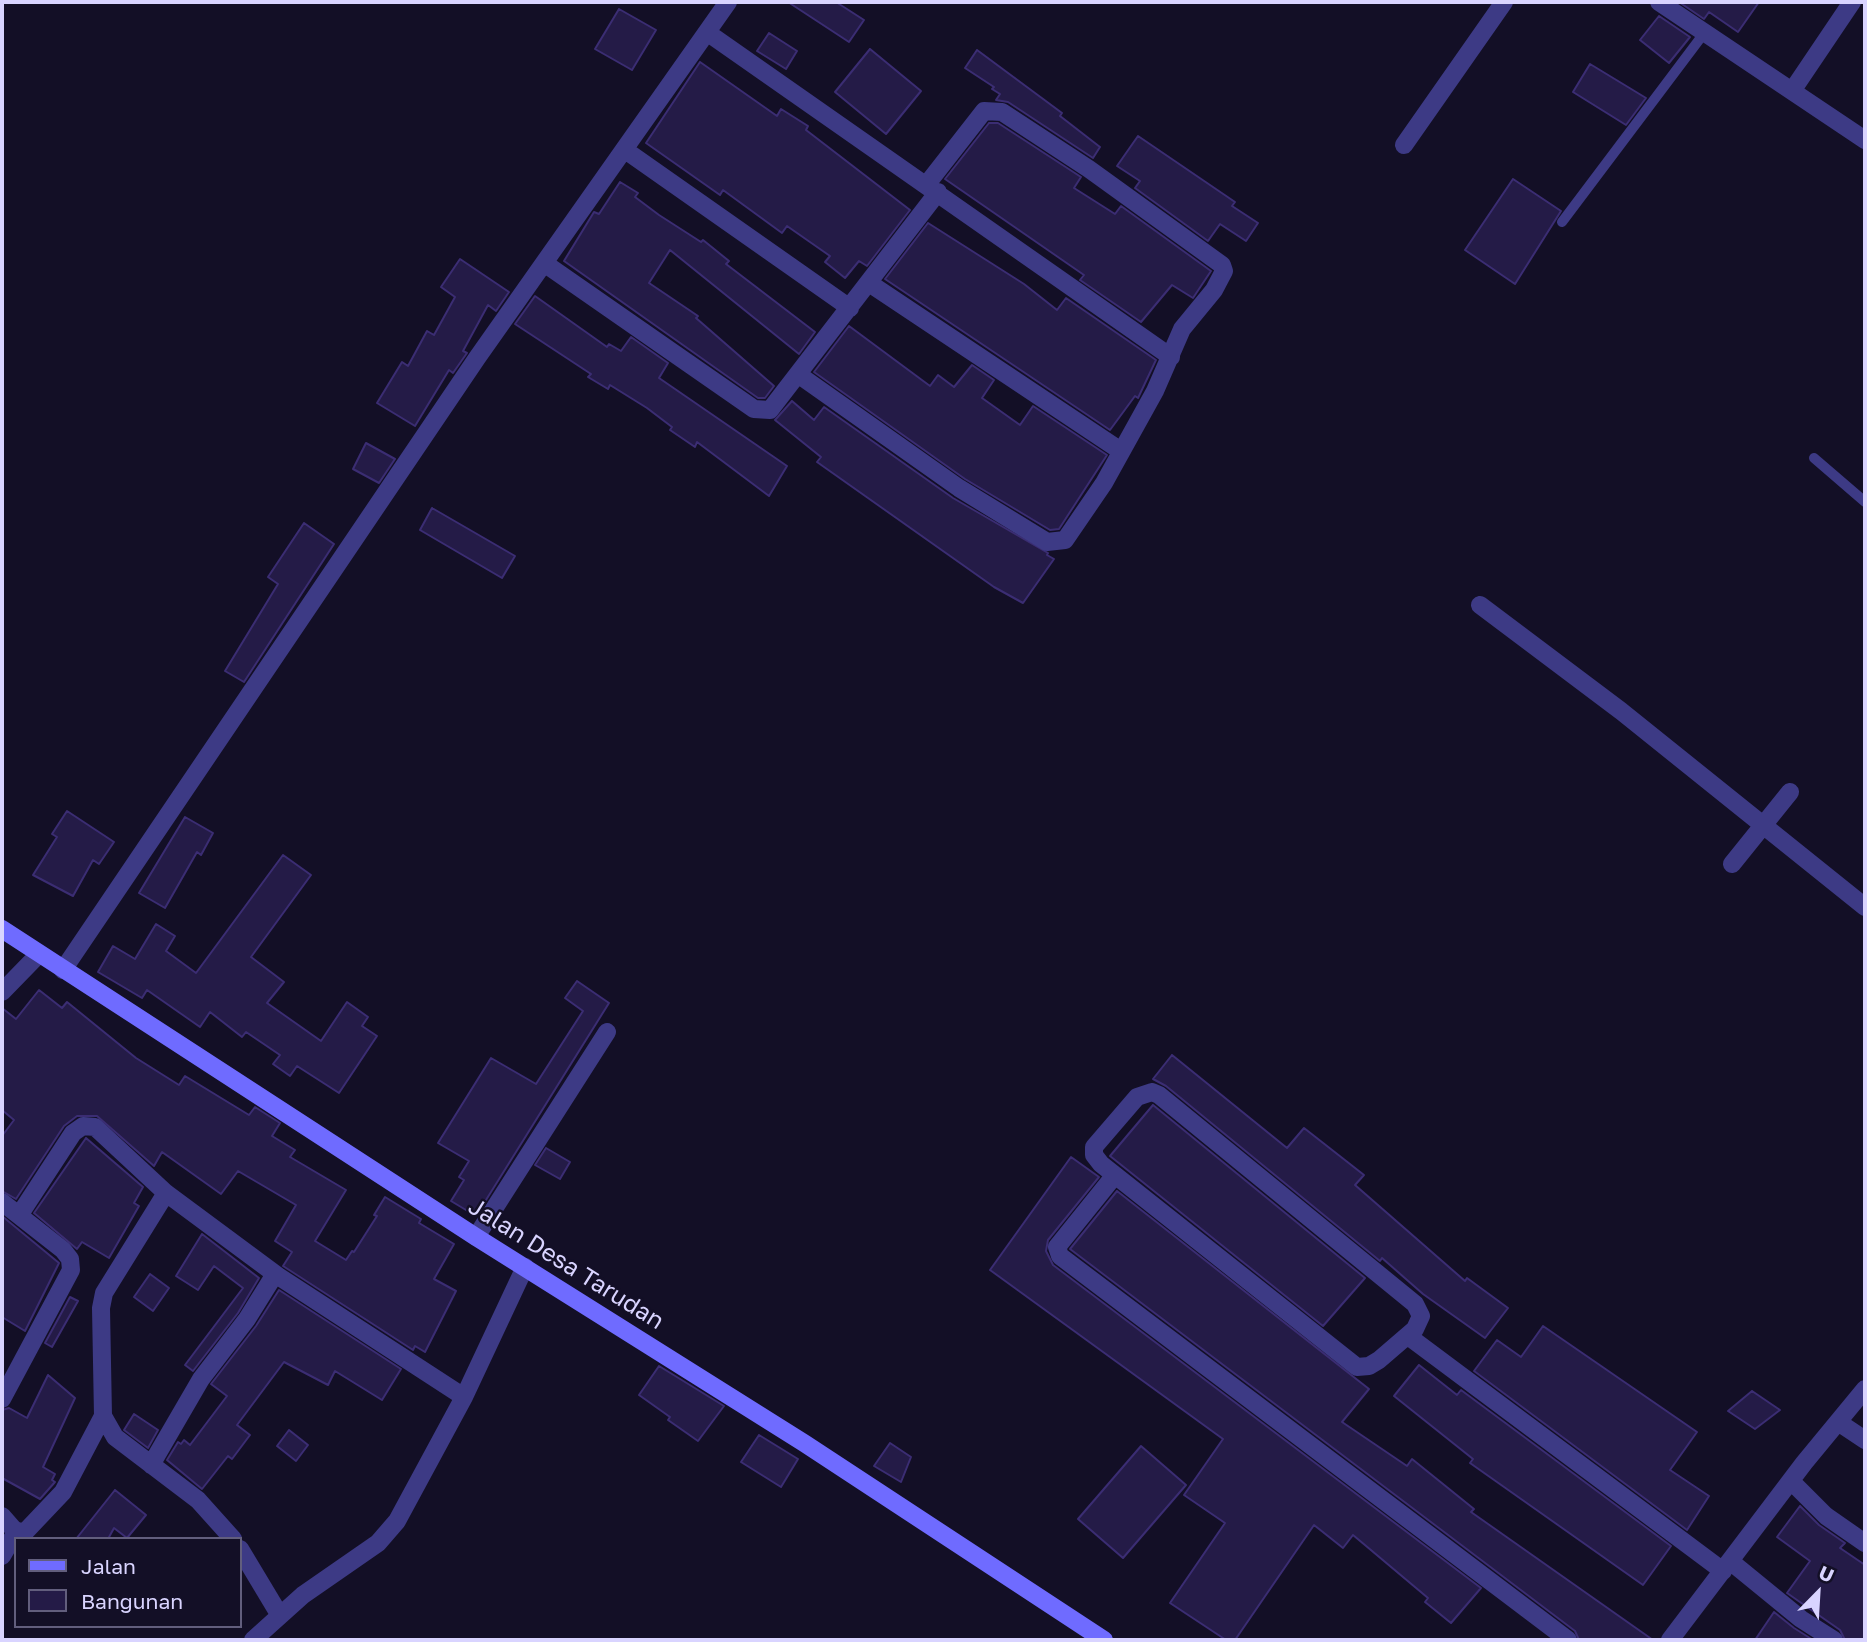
<!DOCTYPE html>
<html>
<head>
<meta charset="utf-8">
<style>
	body { margin:0 }
	#map { position:relative; width:1867px; height:1642px; overflow:hidden; background:#130f26; font-family:"Golos Text",sans-serif }
	canvas { display:block }
	.frame { position:absolute; inset:0; border:4px solid #d9d4ff; pointer-events:none }
	.legend { position:absolute; left:14px; top:1537px; width:228px; height:91px; box-sizing:border-box; background:#130f26; border:2px solid #625e7d; margin:0; padding:9px 12px; list-style:none; font-size:21px; color:#d9d4ff }
	.legend li { display:flex; align-items:center; gap:14px; height:35px }
	.legend b { width:35px; border:2px solid #625e7d }
	.north { position:absolute; left:1783px; top:1558px; width:70px; height:70px; -webkit-text-stroke:5px #130f26; paint-order:stroke; rotate:24deg; font-size:19px; font-weight:700; line-height:28px; text-align:center; color:#d9d4ff }
	.north::after { content:''; display:block; margin:auto; width:24px; height:32px; background:#d9d4ff; clip-path:polygon(50% 0,100% 100%,50% 72%,0 100%) }
</style>
</head>
<body>
<div id="map">
<canvas width="1867" height="1642"></canvas>
<div class="frame"></div>
<ul class="legend">
<li><b style="height:9px;background:#6f6bff"></b>Jalan</li>
<li><b style="height:19px;background:#241b47"></b>Bangunan</li>
</ul>
<div class="north">U</div>
</div>
<script>
const ctx = document.querySelector('canvas').getContext('2d');
ctx.lineJoin = 'round';
function fill(path, color) { ctx.fillStyle = color; ctx.fill(path, 'evenodd'); }
const poly = rows => new Path2D(rows.map(r => 'M' + r).join(''));
function stroke(path, color, width, dash) { ctx.strokeStyle = color; ctx.lineWidth = width; ctx.lineCap = dash ? 'butt' : 'round'; ctx.setLineDash(dash || []); ctx.stroke(path); }
function drawText(font, color, halo, rows, align = 'center') {
  ctx.font = font + ' "Golos Text",sans-serif'; ctx.lineWidth = 5; ctx.setLineDash([]); ctx.textBaseline = 'middle'; ctx.strokeStyle = halo; ctx.fillStyle = color; for (const [text, x, y, turn = 0] of rows) {
    ctx.save(); ctx.translate(x, y); ctx.rotate((+turn || 0) * Math.PI / 180); ctx.textAlign = isNaN(turn) ? turn : align; if (halo) ctx.strokeText(text, 0, 0); ctx.fillText(text, 0, 0); ctx.restore();
  }
}
const building = poly([
	[788,2,836,2,864,20,849,42,788,2],
	[1679,2,1759,2,1738,32,1709,12,1704,19,1679,2],
	[619,9,656,30,632,70,595,49,619,9],
	[1659,16,1690,37,1669,63,1640,40,1659,16],
	[769,33,797,51,786,69,757,51,769,33],
	[870,49,921,91,886,134,835,92,870,49],
	[977,50,1062,113,1060,116,1100,147,1093,158,1008,102,996,100,1000,94,992,89,994,87,965,68,977,50],
	[700,62,777,116,781,109,808,126,806,130,910,210,867,266,859,261,845,278,825,262,830,256,787,226,782,233,723,190,720,195,646,143,700,62],
	[1590,64,1646,98,1626,125,1573,92,1590,64],
	[989,123,998,123,1081,177,1074,188,1115,214,1121,206,1211,271,1193,298,1172,285,1141,322,1080,280,1084,275,945,179,989,123],
	[1138,136,1235,202,1232,206,1258,223,1246,241,1220,224,1208,241,1135,188,1140,181,1117,166,1138,136],
	[1513,179,1561,211,1515,284,1465,250,1513,179],
	[620,182,638,193,635,197,659,215,701,242,703,240,729,261,726,264,815,332,799,354,670,250,649,283,698,316,696,318,774,386,765,398,758,398,564,261,594,212,599,214,620,182],
	[928,223,1024,284,1057,310,1066,298,1156,360,1138,398,1135,396,1110,430,885,279,928,223],
	[460,259,509,292,496,311,488,305,463,351,467,353,453,373,449,370,415,426,377,403,402,362,408,366,427,331,434,335,455,297,441,287,460,259],
	[535,296,607,347,609,344,621,351,631,337,668,363,659,378,787,466,769,496,697,442,695,447,670,430,672,427,647,408,610,385,608,389,588,377,591,374,515,324,535,296],
	[849,326,930,386,938,375,954,387,972,365,994,380,982,398,1020,425,1033,406,1107,455,1059,529,1050,530,965,479,814,372,849,326],
	[792,401,814,420,824,407,953,498,1048,553,1047,555,1054,559,1023,603,994,587,817,462,821,457,775,420,792,401],
	[366,443,395,459,379,483,353,469,366,443],
	[432,508,515,556,502,578,420,530,432,508],
	[304,523,334,544,244,682,225,671,278,584,268,577,304,523],
	[67,811,114,842,99,864,93,860,73,896,33,875,57,837,52,834,67,811],
	[185,817,213,833,201,855,197,852,165,908,139,893,185,817],
	[283,855,311,875,251,957,284,982,267,1003,321,1041,347,1002,368,1017,362,1026,377,1036,339,1093,297,1066,290,1076,273,1064,280,1055,246,1032,242,1037,210,1012,200,1027,147,990,142,998,98,972,113,946,135,959,156,924,175,936,166,951,196,973,283,855],
	[577,981,609,1003,476,1216,451,1201,464,1180,459,1177,469,1161,438,1143,491,1058,536,1084,583,1011,565,998,577,981],
	[39,990,62,1008,67,1002,136,1058,179,1085,185,1076,249,1115,255,1107,280,1123,272,1136,295,1150,290,1157,346,1190,315,1241,346,1260,352,1251,354,1252,377,1216,374,1215,385,1197,421,1219,419,1223,454,1244,434,1279,456,1291,425,1352,415,1346,413,1350,283,1266,292,1252,275,1241,296,1205,238,1171,221,1194,162,1152,154,1166,97,1116,77,1116,64,1126,16,1199,2,1191,2,1136,14,1120,2,1110,2,1008,16,1019,39,990],
	[1172,1055,1287,1148,1304,1128,1364,1175,1355,1185,1465,1281,1467,1278,1508,1308,1485,1338,1423,1294,1382,1258,1380,1261,1166,1086,1153,1079,1172,1055],
	[1153,1105,1365,1278,1323,1326,1110,1156,1153,1105],
	[86,1138,143,1187,134,1203,139,1206,109,1258,82,1242,77,1249,34,1213,86,1138],
	[546,1148,570,1162,560,1179,535,1165,546,1148],
	[1071,1157,1099,1177,1048,1240,1046,1251,1053,1265,1481,1588,1451,1623,1425,1602,1428,1598,1353,1535,1343,1548,1314,1525,1235,1640,1226,1640,1170,1603,1225,1523,1184,1495,1223,1439,990,1270,1071,1157],
	[1117,1191,1369,1389,1342,1422,1407,1466,1412,1459,1474,1509,1471,1512,1653,1640,1579,1640,1575,1631,1070,1249,1117,1191],
	[2,1216,59,1263,25,1331,2,1317,2,1216],
	[202,1234,259,1278,238,1313,193,1371,185,1365,243,1288,214,1266,198,1290,176,1276,202,1234],
	[150,1274,169,1288,153,1311,134,1297,150,1274],
	[279,1290,401,1369,382,1400,335,1371,328,1385,284,1362,237,1425,250,1435,232,1459,228,1456,202,1489,167,1460,178,1442,181,1444,184,1440,190,1445,227,1396,211,1384,256,1326,279,1290],
	[70,1297,78,1301,52,1347,45,1343,70,1297],
	[1543,1326,1697,1432,1670,1470,1709,1496,1687,1530,1474,1371,1497,1340,1521,1357,1543,1326],
	[1419,1365,1457,1395,1461,1390,1671,1546,1643,1585,1470,1463,1473,1459,1394,1396,1419,1365],
	[659,1366,724,1406,698,1441,668,1420,670,1417,639,1395,659,1366],
	[48,1375,75,1398,43,1467,55,1474,52,1480,55,1482,40,1499,2,1478,2,1410,9,1408,27,1418,48,1375],
	[1752,1391,1780,1410,1755,1429,1728,1411,1752,1391],
	[134,1414,158,1430,148,1448,124,1430,134,1414],
	[289,1430,308,1445,296,1461,277,1446,289,1430],
	[759,1435,798,1459,781,1487,741,1462,759,1435],
	[890,1443,911,1457,901,1482,874,1466,890,1443],
	[1141,1446,1186,1485,1123,1558,1078,1519,1141,1446],
	[115,1490,146,1515,127,1538,114,1528,108,1539,76,1539,115,1490],
	[1800,1506,1819,1525,1845,1543,1840,1548,1865,1565,1865,1640,1845,1640,1840,1630,1787,1593,1810,1561,1777,1537,1800,1506],
	[1774,1612,1794,1628,1813,1640,1755,1640,1774,1612]
]);
fill(building, '#241b47');
stroke(building, '#3b2d73', 2);
stroke(poly([
	[1562,222,1705,32],
	[1814,458,1865,502]
]), '#3d3a85', 10);
stroke(poly([
	[1659,2,1865,140],
	[708,33,1171,357],
	[1792,91,1852,2],
	[1404,145,1504,2],
	[625,150,850,308],
	[544,263,754,409,770,410,938,192],
	[869,283,1121,451],
	[799,375,959,488,1047,542,1065,540,1104,483,1155,391,1182,329,1214,290,1224,271,1222,265,1089,169,1002,112,984,111,927,184],
	[1480,605,1621,711,1865,907],
	[1732,864,1790,792],
	[63,970,477,358,728,2],
	[2,992,39,954],
	[1152,1092,1159,1095,1415,1304,1421,1316,1415,1329,1379,1360,1369,1366,1357,1367,1101,1164,1094,1155,1094,1147,1137,1097,1152,1092],
	[1115,1175,1057,1247,1060,1256,1568,1640],
	[166,1193,104,1293,101,1308,103,1416,115,1437,198,1500,233,1539],
	[2,1202,63,1250,70,1259,71,1270,2,1399],
	[20,1214,73,1133,83,1126,95,1127,166,1193,278,1276,464,1397],
	[476,1237,607,1032],
	[1408,1336,1723,1571],
	[1838,1422,1865,1440],
	[151,1465,201,1379,247,1319,275,1274],
	[1791,1481,1826,1516,1865,1543],
	[2,1516,16,1532],
	[16,1532,26,1531,63,1492,103,1416],
	[240,1549,279,1614],
	[2,1556,16,1532],
	[1730,1561,1801,1619,1834,1640],
	[253,1640,303,1595,378,1543,397,1521,464,1397,525,1267],
	[1670,1640,1804,1463,1865,1389]
]), '#3d3a85', 18);
stroke(poly([
	[2,929,476,1237,804,1443,1104,1640]
]), '#6f6bff', 18);
drawText('24px', '#d9d4ff', '#130f26', [
	["Jalan Desa Tarudan",566,1264,32]
]);
</script>
</body>
</html>
